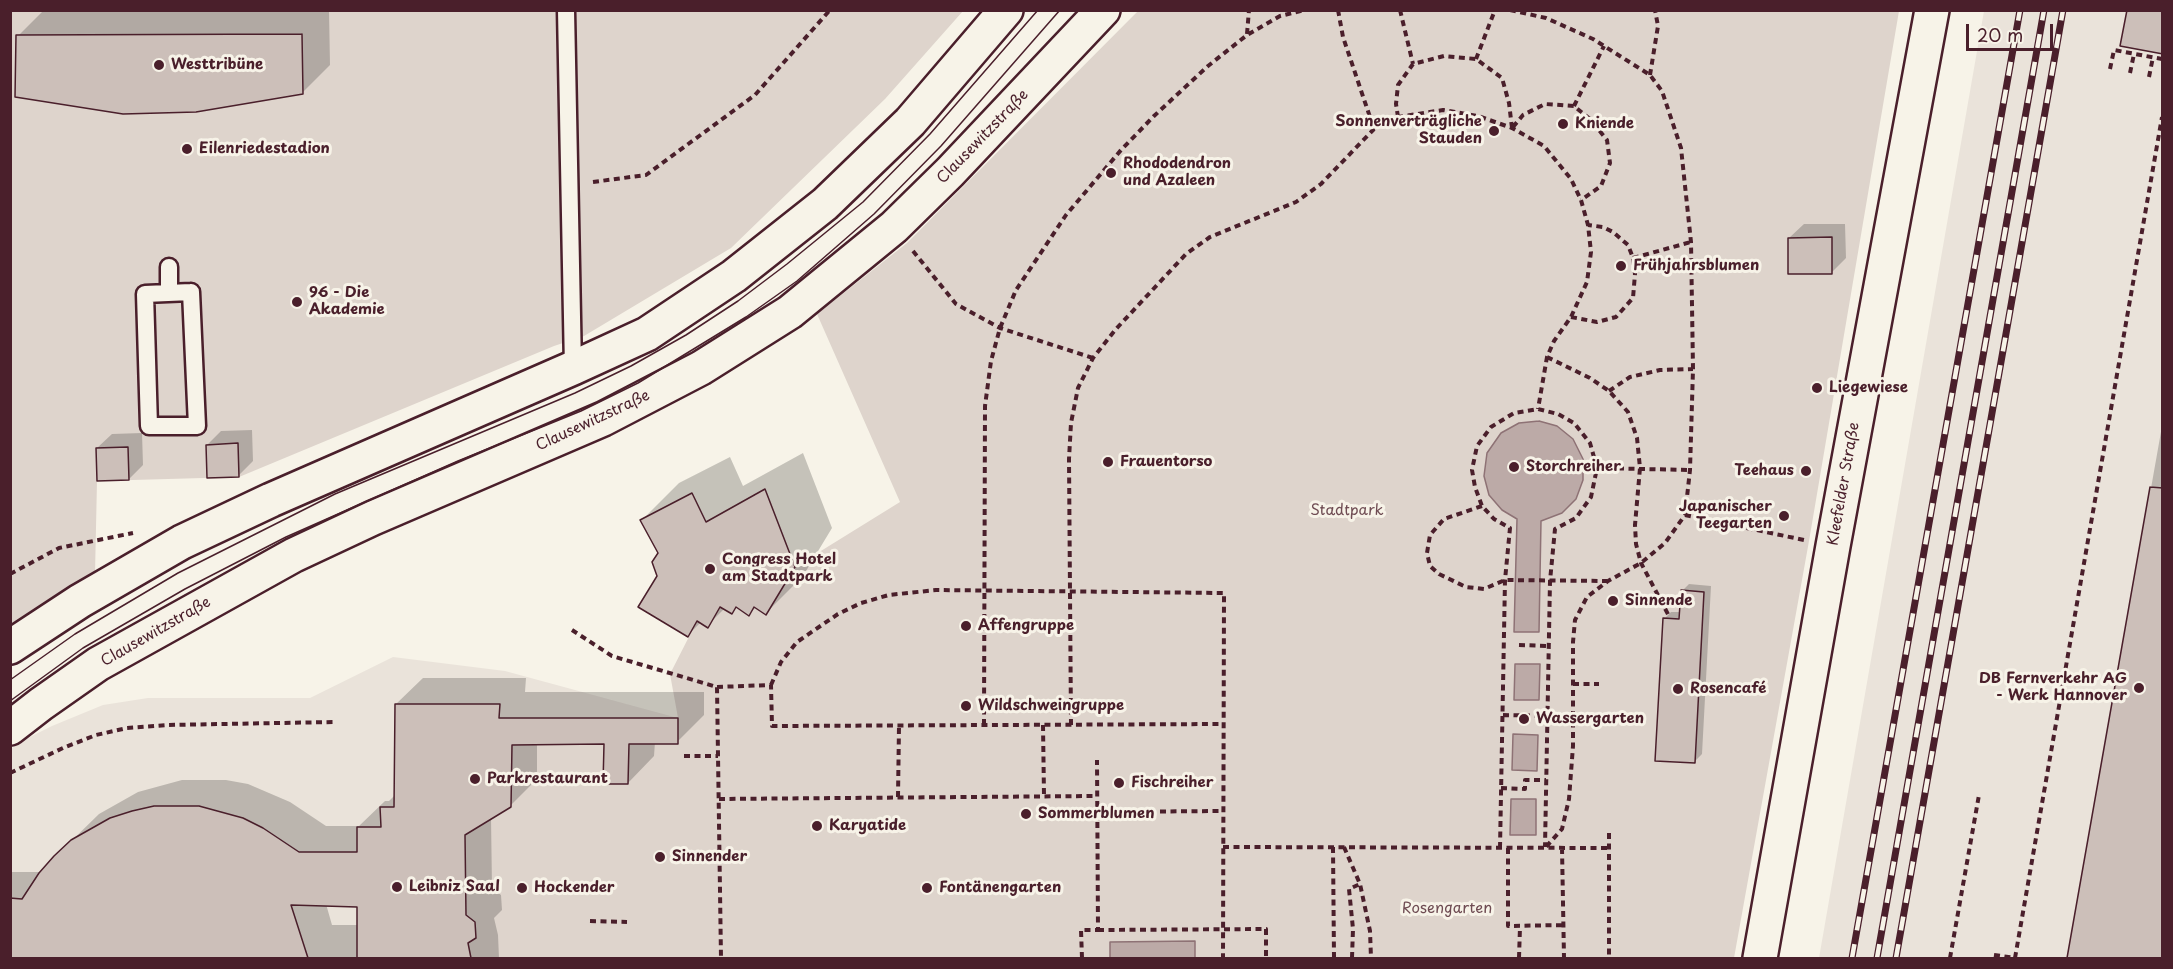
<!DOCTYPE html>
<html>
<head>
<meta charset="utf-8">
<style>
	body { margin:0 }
	#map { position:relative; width:2173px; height:969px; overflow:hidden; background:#f7f3e8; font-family:"Playpen Sans",sans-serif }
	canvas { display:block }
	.frame { position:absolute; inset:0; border:12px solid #4a1f2b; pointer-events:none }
	.scale { position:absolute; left:1966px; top:24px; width:87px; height:27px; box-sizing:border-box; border:3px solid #4a1f2b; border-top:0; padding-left:8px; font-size:18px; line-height:21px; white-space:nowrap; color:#4a1f2b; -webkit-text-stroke:4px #f7f3e8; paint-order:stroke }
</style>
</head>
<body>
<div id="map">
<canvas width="2173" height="969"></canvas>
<div class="frame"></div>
<div class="scale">20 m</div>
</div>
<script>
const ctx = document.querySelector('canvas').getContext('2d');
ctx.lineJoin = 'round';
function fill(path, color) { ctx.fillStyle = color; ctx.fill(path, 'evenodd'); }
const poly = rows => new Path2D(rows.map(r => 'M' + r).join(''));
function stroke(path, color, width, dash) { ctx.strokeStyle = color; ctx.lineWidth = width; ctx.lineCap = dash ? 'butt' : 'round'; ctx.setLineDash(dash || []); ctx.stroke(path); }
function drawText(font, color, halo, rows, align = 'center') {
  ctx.font = font + ' "Playpen Sans",sans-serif'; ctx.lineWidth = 6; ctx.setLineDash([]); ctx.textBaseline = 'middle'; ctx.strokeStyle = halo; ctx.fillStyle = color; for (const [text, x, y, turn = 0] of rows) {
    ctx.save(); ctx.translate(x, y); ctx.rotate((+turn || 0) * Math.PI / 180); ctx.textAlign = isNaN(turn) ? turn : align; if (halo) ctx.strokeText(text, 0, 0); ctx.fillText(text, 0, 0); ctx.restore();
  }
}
fill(poly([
	[1984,11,2162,11,2162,958,1819,958],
	[393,657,505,671,678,718,675,958,11,958,10,750,18,743,52,726,103,705,148,698,310,698]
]), '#eae3da');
fill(poly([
	[10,11,963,11,885,99,731,248,584,336,554,346,239,477,97,481,95,574,11,630],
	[1138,11,1899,11,1809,541,1734,958,471,958,466,944,476,938,475,922,466,915,465,829,474,829,511,807,511,766,499,745,678,743,678,718,670,674,697,621,708,627,720,607,732,614,736,607,749,615,754,607,767,614,795,567,900,502,817,314,907,243]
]), '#ded4cc');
const water = poly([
	[1539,421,1557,426,1573,439,1583,459,1583,480,1576,499,1562,513,1541,521,1539,632,1514,632,1517,519,1502,510,1489,495,1484,476,1487,453,1501,433,1519,423,1539,421],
	[1515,664,1540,664,1539,700,1514,700,1515,664],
	[1513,734,1538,735,1537,771,1512,770,1513,734],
	[1511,799,1536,799,1536,835,1510,835,1511,799],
	[1195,941,1195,958,1110,958,1110,942,1195,941]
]);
fill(water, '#bcaaa7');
stroke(water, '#8e7275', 1.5);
fill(poly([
	[44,10,329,10,330,65,302,93,18,36],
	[1804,224,1845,224,1846,258,1831,273,1789,238],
	[2162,426,2162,958,2068,958],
	[252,430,253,461,239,475,207,445,221,431],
	[142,433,143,465,129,479,97,448,112,434],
	[803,453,832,528,803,576,766,613,756,607,749,614,737,607,732,612,725,608,707,626,701,622,688,635,659,577,659,553,642,520,679,483,730,457,743,486],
	[1689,584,1711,586,1702,754,1695,761,1664,619,1671,612,1681,612,1682,591],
	[423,678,526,678,525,692,704,692,704,715,677,742,655,742,654,756,628,783,605,743,537,743,537,779,510,806,491,817,492,888,501,895,502,910,494,918,498,935,499,958,10,958,10,872,41,872,55,857,99,814,138,792,182,780,226,780,248,784,290,802,326,826,359,826,385,801,389,801,396,794,396,704],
	[326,904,359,905,359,925,332,925]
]), '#0003');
const building = poly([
	[2127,10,2163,10,2163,54,2120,46,2127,10],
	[302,34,303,94,196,112,123,114,15,97,16,35,302,34],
	[1832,237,1832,274,1788,274,1788,238,1832,237],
	[238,443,239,477,207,478,206,445,238,443],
	[128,447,129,480,97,481,96,448,128,447],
	[2150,487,2163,488,2163,958,2067,958,2150,487],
	[765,489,795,567,766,615,754,607,749,616,736,607,732,614,720,607,708,628,697,621,688,637,638,607,657,576,652,562,658,553,640,520,692,493,706,522,765,489],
	[1681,590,1704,592,1695,763,1655,761,1663,618,1679,619,1681,590],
	[395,704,500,704,499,718,678,718,678,744,629,744,628,784,603,784,604,744,512,745,511,807,465,835,466,915,475,922,476,938,468,943,471,958,357,958,357,907,291,905,308,958,10,958,10,898,22,899,39,873,54,856,71,840,110,818,132,811,154,806,199,806,243,818,263,828,299,852,357,852,357,827,381,827,380,807,394,807,395,704]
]);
fill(building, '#ccbfb9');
stroke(building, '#4a1f2b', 1.5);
const lane = poly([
	[566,10,573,368],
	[169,267,169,292],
	[191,292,197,426,149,426,145,294,191,292]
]);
const street = poly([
	[1760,958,1833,546,1932,10]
]);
const secondary = poly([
	[10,647,80,601,182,542,271,500,573,368,647,334,734,276,825,204,910,122,1006,10],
	[10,728,41,704,98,664,294,555,373,518,603,419,701,368,790,312,894,227,950,172,1103,10]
]);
stroke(lane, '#4a1f2b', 21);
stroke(street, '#4a1f2b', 38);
stroke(secondary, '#4a1f2b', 38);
stroke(poly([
	[1338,10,1343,37,1374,129],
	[1400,10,1413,64],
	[1510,10,1546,18,1593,39,1650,75,1662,91,1681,148,1691,242,1693,369,1690,470,1685,515,1665,543,1641,563,1608,581,1587,597,1575,620,1573,642,1573,746,1569,799,1562,829,1545,848],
	[1247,34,1249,10],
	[1476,59,1495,10],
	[2110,69,2114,50,2162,59],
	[2130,73,2134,54],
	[1650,75,1658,26,1655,10],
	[2149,77,2153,57],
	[1574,106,1604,46],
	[1398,117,1396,104,1398,85,1413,64,1444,56,1476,59,1502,78,1509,103,1512,128],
	[1513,127,1523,115,1545,104,1574,106,1591,120,1607,140,1610,163,1601,186,1581,200],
	[593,182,646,175,755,95,830,10],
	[913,251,956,304,1000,328,1093,358],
	[1633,258,1691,242],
	[1571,317,1597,322,1616,317,1633,298,1635,274,1633,258,1628,245,1613,232,1603,227,1588,225],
	[1547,357,1590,378,1609,391,1628,412,1637,438,1640,468,1635,525,1636,544,1641,563,1670,618],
	[1609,391,1630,377,1660,370,1693,369],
	[1597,468,1690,470],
	[1482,506,1444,519,1430,535,1427,553,1430,566,1439,574,1466,587,1484,589,1505,580,1607,581],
	[1685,515,1804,540],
	[10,574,59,548,133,533],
	[572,630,612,656,717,687,721,958],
	[1519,645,1549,646],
	[1573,684,1599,684],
	[771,685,781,662,797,642,838,614,861,603,889,595,936,590,1224,593,1223,958],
	[717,687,771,685,772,726,1223,724],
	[1503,715,1548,716],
	[984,725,985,406,991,361,1000,328,1016,290,1066,215,1121,150,1154,116,1208,66,1247,35,1280,16,1305,10],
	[1043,725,1044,796],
	[1071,725,1069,459,1071,423,1078,388,1093,358,1116,329,1186,254,1210,237,1296,202,1321,184,1374,129,1398,117,1443,110,1478,116,1512,128,1544,146,1571,179,1581,200,1588,225,1591,252,1587,282,1571,317,1554,341,1547,357,1538,409],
	[684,756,718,756],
	[10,773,63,748,96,735,127,728,168,725,334,722],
	[1501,788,1525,789,1525,780,1546,780],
	[898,797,899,726],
	[719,799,1097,796],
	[1097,812,1223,811],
	[1609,833,1609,958],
	[1223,847,1609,848],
	[1333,847,1334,958],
	[1344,847,1360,884,1370,931,1371,958],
	[1500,848,1505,580,1510,528,1494,519,1482,506,1475,487,1472,470,1477,446,1491,427,1514,413,1538,409,1558,414,1574,423,1590,443,1597,468,1591,497,1576,518,1555,529,1550,581,1545,847],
	[1508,848,1508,926,1563,925],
	[1562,848,1564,958],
	[590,921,627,922],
	[1098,930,1266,929,1266,958],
	[1994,955,2015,958],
	[1082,958,1081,930,1098,930,1097,760],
	[1352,958,1353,929,1349,889,1360,884],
	[1519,958,1520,927],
	[1950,958,1979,795],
	[2015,958,2162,117]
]), '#4a1f2b', 4, [6, 4.5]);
stroke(lane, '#f7f3e8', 16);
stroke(street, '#f7f3e8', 33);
stroke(secondary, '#f7f3e8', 33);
stroke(poly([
	[10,680,75,634,178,573,335,494,575,393,631,366,686,335,738,301,787,264,863,202,930,134,1038,10],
	[10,701,83,648,185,589,286,537,458,461,581,411,638,383,746,317,797,281,874,214,941,146,1060,10]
]), '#4a1f2b', 1.5);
const rail = poly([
	[1852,958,2020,10],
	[1877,958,2044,10],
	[1896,958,2063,10]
]);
stroke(rail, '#4a1f2b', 7);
stroke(rail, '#f7f3e8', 4.5, [14]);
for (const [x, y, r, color] of [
	[159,65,6,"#4a1f2b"],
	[1563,124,6,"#4a1f2b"],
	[1494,131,6,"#4a1f2b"],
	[187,149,6,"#4a1f2b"],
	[1111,173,6,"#4a1f2b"],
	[1621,266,6,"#4a1f2b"],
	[297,302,6,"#4a1f2b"],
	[1817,388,6,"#4a1f2b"],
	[1108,462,6,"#4a1f2b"],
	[1514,467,6,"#4a1f2b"],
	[1806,471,6,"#4a1f2b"],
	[1784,516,6,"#4a1f2b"],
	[710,569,6,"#4a1f2b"],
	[1613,601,6,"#4a1f2b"],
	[966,626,6,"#4a1f2b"],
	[2139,688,6,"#4a1f2b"],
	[1678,689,6,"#4a1f2b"],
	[966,706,6,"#4a1f2b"],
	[1524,719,6,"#4a1f2b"],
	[475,779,6,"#4a1f2b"],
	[1119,783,6,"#4a1f2b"],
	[1026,814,6,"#4a1f2b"],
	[817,826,6,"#4a1f2b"],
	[660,857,6,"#4a1f2b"],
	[397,887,6,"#4a1f2b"],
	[522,888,6,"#4a1f2b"],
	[927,888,6,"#4a1f2b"]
]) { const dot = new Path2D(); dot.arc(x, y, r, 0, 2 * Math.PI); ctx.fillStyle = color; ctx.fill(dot); stroke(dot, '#f7f3e8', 2); }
drawText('bold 15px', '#4a1f2b', '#f7f3e8', [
	["Westtribüne",171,65],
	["Sonnenverträgliche",1482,122,"right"],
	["Stauden",1482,139,"right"],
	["Kniende",1575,124],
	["Eilenriedestadion",199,149],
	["Rhododendron",1123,164],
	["und Azaleen",1123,181],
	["Frühjahrsblumen",1633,266],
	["96 - Die",309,293],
	["Akademie",309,310],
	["Liegewiese",1829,388],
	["Frauentorso",1120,462],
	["Storchreiher",1526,467],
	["Teehaus",1794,471,"right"],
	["Japanischer",1772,507,"right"],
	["Teegarten",1772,524,"right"],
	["Congress Hotel",722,560],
	["am Stadtpark",722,577],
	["Sinnende",1625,601],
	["Affengruppe",978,626],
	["DB Fernverkehr AG",2127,679,"right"],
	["- Werk Hannover",2127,696,"right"],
	["Rosencafé",1690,689],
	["Wildschweingruppe",978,706],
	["Wassergarten",1536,719],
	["Parkrestaurant",487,779],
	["Fischreiher",1131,783],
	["Sommerblumen",1038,814],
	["Karyatide",829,826],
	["Sinnender",672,857],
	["Leibniz Saal",409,887],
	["Hockender",534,888],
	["Fontänengarten",939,888]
], 'left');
drawText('15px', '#4a1f2b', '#f7f3e8', [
	["Clausewitzstraße",983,137,-46],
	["Clausewitzstraße",593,421,-25],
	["Kleefelder Straße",1844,484,-80],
	["Clausewitzstraße",156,632,-30]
]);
drawText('15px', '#6f4c53', '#f7f3e8', [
	["Stadtpark",1347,511],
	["Rosengarten",1447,909]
]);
</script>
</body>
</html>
